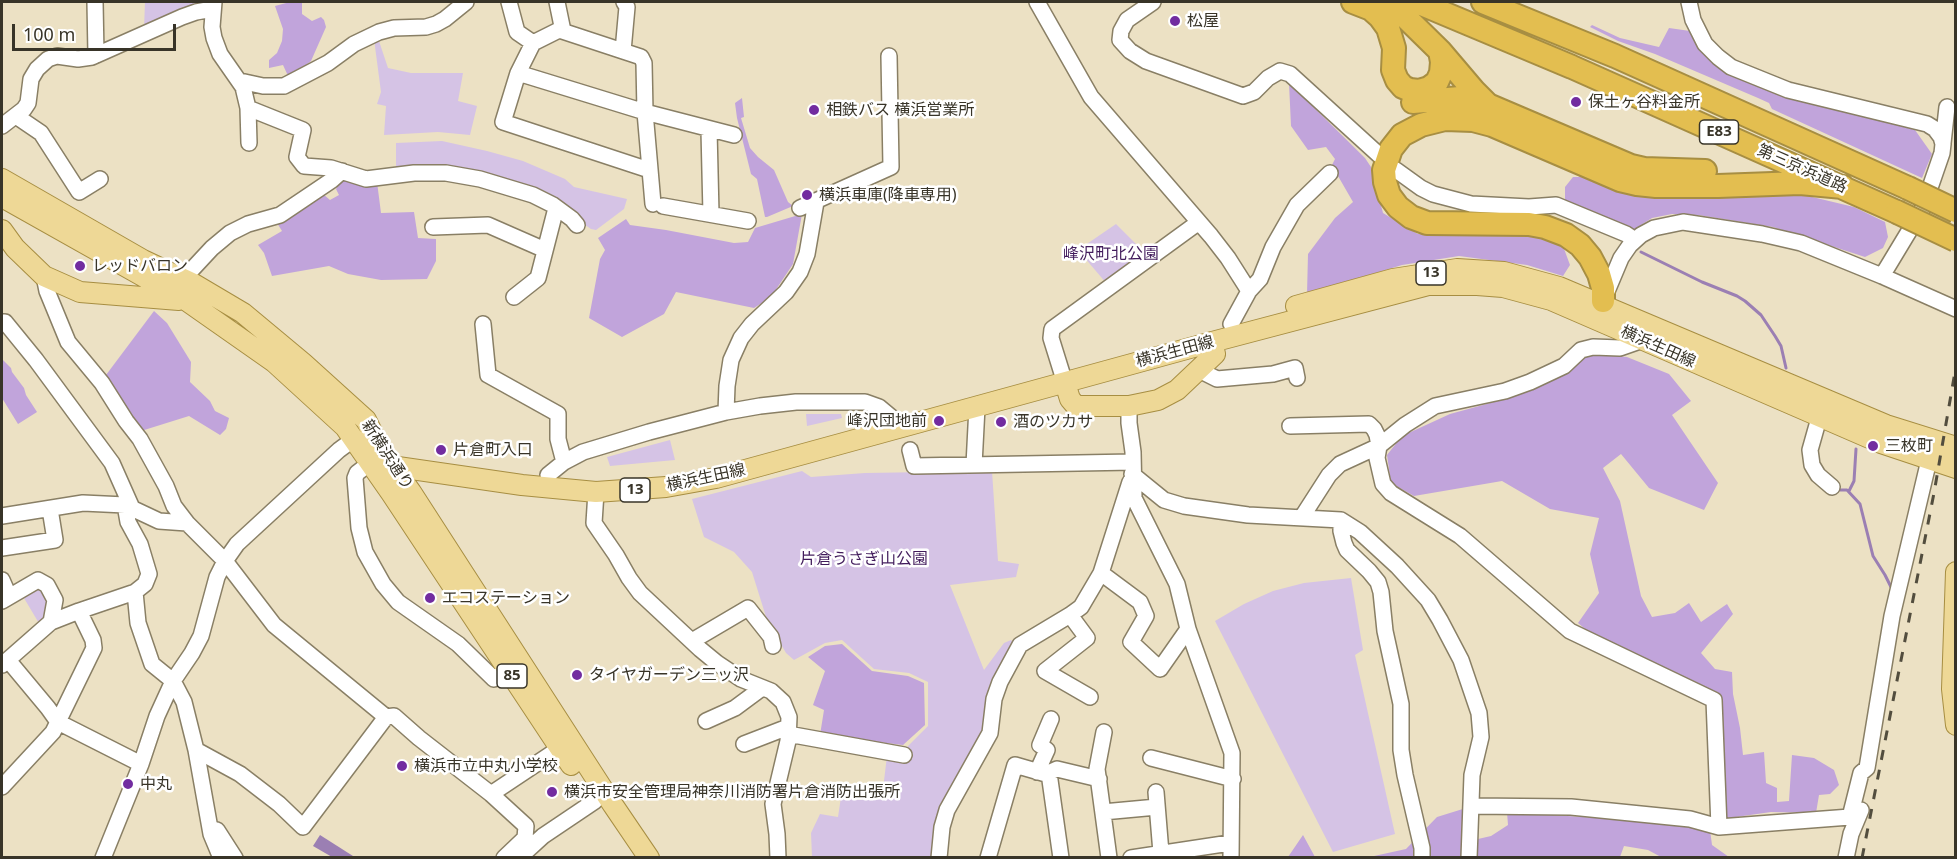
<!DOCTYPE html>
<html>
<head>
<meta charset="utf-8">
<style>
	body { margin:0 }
	#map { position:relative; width:1957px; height:859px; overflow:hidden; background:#ece1c4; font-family:"Noto Sans",sans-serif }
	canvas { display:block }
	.frame { position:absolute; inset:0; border:3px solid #383428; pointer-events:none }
	.scale { position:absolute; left:12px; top:24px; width:164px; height:27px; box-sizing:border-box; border:3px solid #383428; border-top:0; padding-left:8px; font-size:18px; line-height:21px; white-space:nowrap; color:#383428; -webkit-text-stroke:4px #fff; paint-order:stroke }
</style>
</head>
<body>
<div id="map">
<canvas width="1957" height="859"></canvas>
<div class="frame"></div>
<div class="scale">100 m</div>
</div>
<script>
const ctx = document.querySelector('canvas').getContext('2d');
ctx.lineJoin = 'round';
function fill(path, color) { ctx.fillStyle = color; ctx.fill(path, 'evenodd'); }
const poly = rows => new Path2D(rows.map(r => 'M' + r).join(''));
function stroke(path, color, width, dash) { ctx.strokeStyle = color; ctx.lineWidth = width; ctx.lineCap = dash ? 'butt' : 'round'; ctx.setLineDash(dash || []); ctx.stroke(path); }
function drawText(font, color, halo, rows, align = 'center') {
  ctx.font = font + ' "Noto Sans","Noto Sans JP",sans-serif'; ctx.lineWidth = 5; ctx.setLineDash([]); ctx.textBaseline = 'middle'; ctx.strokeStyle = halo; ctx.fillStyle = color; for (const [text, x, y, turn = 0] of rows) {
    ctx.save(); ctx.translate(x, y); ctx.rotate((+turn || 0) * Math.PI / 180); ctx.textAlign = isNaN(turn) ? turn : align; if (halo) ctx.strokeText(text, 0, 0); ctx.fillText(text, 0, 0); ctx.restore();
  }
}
fill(poly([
	[145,2,208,2,144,29],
	[378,38,388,68,411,73,463,73,458,101,477,106,470,135,438,132,384,135,386,106,377,104,381,92,374,39],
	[442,141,487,151,523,161,565,179,574,187,627,199,624,209,596,230,591,229,533,189,396,170,396,143],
	[1116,224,1147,255,1107,284,1078,250],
	[806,414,841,414,842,418,807,426],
	[670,440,675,460,610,466,607,457],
	[802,471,811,477,865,473,992,471,998,561,1019,564,1016,577,950,585,984,670,1004,643,1011,640,1015,644,986,732,936,857,812,857,811,833,820,814,838,817,841,797,862,800,864,787,883,789,887,756,905,749,928,726,928,682,909,673,874,669,842,640,825,643,794,660,786,653,767,620,752,572,734,552,704,537,692,499],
	[1351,578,1363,650,1355,655,1395,834,1333,852,1215,621,1244,604,1273,591,1304,583],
	[37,584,44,587,50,609,40,625,21,593]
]), '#d5c3e5');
fill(poly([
	[290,2,302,2,302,14,312,21,321,17,324,20,326,27,311,61,289,78,283,65,269,68,269,60,277,53,282,41,283,29,275,6],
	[1592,25,1620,38,1659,47,1669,28,1690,31,1708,57,1804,100,1915,130,1932,154,1922,178,1772,109,1769,103,1758,98,1655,54,1618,41,1590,27],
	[1289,83,1365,158,1371,167,1383,213,1418,234,1531,235,1550,239,1563,246,1570,265,1563,276,1527,265,1459,256,1402,265,1307,294,1308,254,1335,218,1353,202,1338,176,1331,167,1335,159,1326,147,1308,150,1291,126],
	[742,98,744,117,741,118,750,148,758,157,774,170,788,202,793,206,767,217,765,217,757,179,751,174,737,118,735,103],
	[1581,173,1804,195,1854,207,1885,222,1888,237,1883,248,1865,257,1773,227,1698,215,1672,214,1652,218,1633,230,1565,203,1565,187,1573,177,1579,177],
	[343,178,377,182,381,213,414,212,418,238,436,239,436,261,427,279,381,280,348,274,329,266,272,276,264,253,258,245,282,231,277,223,323,194,330,200,339,195,336,189],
	[802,214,793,264,771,297,754,308,676,292,664,314,622,337,589,318,600,259,605,250,598,238,626,219,630,225,666,230,734,243,748,242,755,228],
	[154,311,167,323,191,362,190,382,210,401,215,411,229,418,226,429,220,435,189,416,141,431,106,375],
	[1591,353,1627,357,1669,374,1691,401,1672,415,1718,483,1704,510,1649,488,1621,454,1603,468,1620,501,1641,596,1652,617,1675,613,1689,603,1701,622,1727,604,1733,614,1701,653,1715,669,1732,672,1733,694,1740,728,1743,755,1764,752,1766,783,1777,788,1777,802,1789,801,1792,755,1814,758,1834,770,1839,785,1830,794,1819,795,1816,813,1771,812,1722,819,1716,697,1596,638,1578,623,1599,593,1590,554,1599,518,1550,509,1502,481,1414,496,1391,483,1387,455,1402,436,1450,414,1516,396],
	[2,359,11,368,12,372,24,388,26,395,37,412,18,424,2,398],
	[842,644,872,671,908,676,924,683,925,725,903,745,820,735,824,710,813,705,825,671,808,657,825,646],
	[1466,808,1464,857,1365,858,1406,849,1437,817],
	[1507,812,1689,824,1710,830,1712,845,1729,857,1661,857,1648,850,1624,846,1620,857,1478,858,1478,839,1491,836,1508,825],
	[1303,835,1315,857,1288,857]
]), '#c1a4db');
fill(poly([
	[320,835,353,856,353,857,332,857,313,846]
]), '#9b7fb3');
stroke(poly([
	[1641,252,1702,282,1737,296,1745,301,1761,315,1775,336,1781,346,1786,368],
	[1840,490,1847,490,1860,504,1873,556,1885,575,1891,587],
	[1849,491,1854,481,1856,449]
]), '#9b7fb3', 3);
const minor = poly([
	[95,2,96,55],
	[214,2,212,27,214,38,220,54,243,87,248,108,249,143],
	[509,2,517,32,533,43],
	[557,2,563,31],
	[1037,2,1091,97,1211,236,1228,258,1249,291,1231,324],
	[1153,2,1127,20,1121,31,1120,40,1130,51,1146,61,1243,96,1254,92,1268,78,1280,71,1290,74,1379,155],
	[1689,2,1693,20,1705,44,1718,57,1731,67,1788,90,1927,124,1935,129,1941,137,1943,144,1942,153,1923,208,1882,276],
	[623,51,627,7,624,2],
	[518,73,645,112,734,135],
	[240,81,263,86,284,86,328,63,354,44,379,32,394,28,426,27,436,24,445,19,466,2],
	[248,108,303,130,297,157,304,166,331,168,366,179,414,173,446,173,480,179,533,195,553,205,572,219,577,225],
	[16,116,41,133,79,192,100,179],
	[2,126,24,109,28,103,31,79,37,69,48,59,57,56,78,59,92,57,182,17,196,12,213,9],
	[709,130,711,214],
	[1943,143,1947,107],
	[649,170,503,122,518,73,533,43,559,30,641,57,644,63,645,112,653,204],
	[1396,170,1421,188,1433,194,1471,204,1529,207,1556,205,1626,234,1635,240],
	[663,206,748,221],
	[800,208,891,167,889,56],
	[433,227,488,225,545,250],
	[44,276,47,291,68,342,102,383,126,421,140,439,166,486,174,506,187,523],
	[185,277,212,248,230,233,248,224,280,215,332,180,342,171],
	[1249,291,1260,279,1273,247,1297,205,1330,173],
	[1605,296,1621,258,1630,245,1641,235,1654,228,1683,222,1762,234,1801,243,1882,276,1956,309],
	[514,297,538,278,556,208],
	[2,322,5,322,36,360,112,463,132,508],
	[483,324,488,375,558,414,558,439,564,462],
	[1199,370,1217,379,1273,374,1295,368,1297,378],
	[1065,383,1051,338,1052,329,1199,222],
	[1129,406,1129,423,1133,452,1134,498,1177,584,1188,629,1232,753,1231,858],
	[726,412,727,386,731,360,741,338,752,324,786,292,800,272,807,254,816,202],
	[1819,418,1810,450,1812,465,1818,475,1832,487],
	[1290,426,1369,424,1374,429,1377,435,1379,446,1377,458,1383,484,1391,493,1460,536,1570,631,1714,700,1719,827],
	[910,450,914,466,1133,462],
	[370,463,357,473,355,478,359,528,365,552,383,584,398,602,458,644,494,679,508,669],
	[974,465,977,407],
	[1132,474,1164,500,1184,506,1248,515,1341,520,1360,532,1397,566,1428,600,1440,620,1461,660,1479,713,1481,737,1472,775,1469,858],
	[548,475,564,462,583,452,649,432,726,412,760,406,796,402,865,402,879,407,891,417,894,429],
	[596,492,594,523,616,555,629,578,640,593,700,649,717,663,741,679,771,691,783,702,789,717,788,741,773,804,777,834,778,858],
	[2,516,83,503,125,505,159,521,187,523,225,561,274,625,386,717,394,716,419,738,491,794],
	[1302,517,1329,475,1340,464,1379,446,1405,425,1435,406,1505,391,1530,382,1564,366,1581,350,1593,347,1620,348,1643,340],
	[1341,520,1341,531,1344,543,1347,550,1369,571,1378,582,1381,592,1385,631,1401,704,1401,750,1405,775,1422,848,1422,858],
	[2,548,55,540,50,509],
	[1101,573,1140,602,1146,616,1131,642,1160,669,1188,629],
	[2,580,9,596],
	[135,592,138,623,152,664,173,681,184,702,196,750,211,834,221,858],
	[2,601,38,580,47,585,55,600,51,622],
	[79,611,135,592,145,584,149,574,140,544,128,522,125,505],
	[1070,615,1087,638,1045,671,1090,697],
	[692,641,748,608,771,637,773,646],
	[8,660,48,708,58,722,141,764],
	[2,665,51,622,79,611,93,640,94,648,53,732,2,787],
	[706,721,735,708,762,688],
	[1104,732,1097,769,1109,858],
	[788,734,904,755],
	[744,744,788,727],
	[196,750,240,774,279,804,303,827,386,717],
	[1151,758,1233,779],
	[1037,772,1047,750,1040,745,1051,719],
	[1049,773,1061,858],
	[1156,792,1161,853],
	[1472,806,1571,807,1690,819,1719,827,1850,817,1861,773,1867,768,1892,616,1929,460],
	[1103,812,1157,807],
	[217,830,235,858],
	[103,858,141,764,157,716,173,681,192,653,201,636,217,577,225,561,237,544,339,450,354,439,363,443],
	[504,858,525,838,526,826,491,794,560,748],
	[519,858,543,836,595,801],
	[939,858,942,827,947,810,990,733,994,699,1000,682,1020,645,1070,615,1081,607,1101,573,1130,482],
	[988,858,1015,765,1046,774,1057,769,1099,779],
	[1131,858,1230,843],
	[1846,858,1851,834,1861,810]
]);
const major = poly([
	[2,179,143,260,194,284,243,313,303,363,366,420,381,450,411,492,613,805,649,858],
	[2,197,187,301,274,362,345,427,391,493,571,765],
	[2,230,15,248,44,276,80,292,179,300],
	[1296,306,1393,279,1457,269,1504,272,1559,287,1886,425,1956,447],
	[1065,383,1070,399,1076,406,1129,406,1158,400,1177,390,1215,354,1212,342],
	[370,463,522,485,596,492,666,487,716,478,1212,342,1428,285,1477,285,1503,287,1551,300,1881,443,1956,468],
	[1956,572,1952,689,1956,725]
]);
const highway = poly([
	[1353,2,1371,9,1380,17,1388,28,1394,48,1393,70,1397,80,1403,87,1410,90,1419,91,1429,88,1437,82,1441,73,1442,62,1440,51],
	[1390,2,1440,51,1474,91,1488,105,1631,166,1644,169,1705,171],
	[1417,2,1572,67,1897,212],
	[1483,2,1615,56,1908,188],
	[1413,102,1460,98,1487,104],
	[1603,301,1603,288,1599,274,1590,257,1580,245,1566,235,1545,227,1529,224,1427,223,1411,217,1398,207,1389,195,1385,182,1384,170,1391,149,1402,135,1421,125,1445,119,1473,120,1492,125,1620,180,1637,184,1656,186,1718,186,1800,183,1843,187]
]);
stroke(minor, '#897f65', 18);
stroke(major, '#a78e42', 22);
stroke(highway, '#a78e42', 26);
stroke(minor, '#fff', 15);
stroke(major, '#eed896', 20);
stroke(highway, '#e3be50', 22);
stroke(poly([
	[1862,858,1934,493,1956,366]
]), '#524d3e', 3, [10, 10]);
const highwayBridge = poly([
	[1908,188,1956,211],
	[1897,212,1956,240]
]);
stroke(highwayBridge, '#a78e42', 26, []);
stroke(highwayBridge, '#e3be50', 22);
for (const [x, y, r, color] of [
	[1175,21,6,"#722ca0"],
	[1576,102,6,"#722ca0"],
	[814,110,6,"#722ca0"],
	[807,195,6,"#722ca0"],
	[80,266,6,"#722ca0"],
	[939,421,6,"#722ca0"],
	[1001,422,6,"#722ca0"],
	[1873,446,6,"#722ca0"],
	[441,450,6,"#722ca0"],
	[430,598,6,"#722ca0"],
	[577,675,6,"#722ca0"],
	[402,766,6,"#722ca0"],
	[128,784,6,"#722ca0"],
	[552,792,6,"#722ca0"]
]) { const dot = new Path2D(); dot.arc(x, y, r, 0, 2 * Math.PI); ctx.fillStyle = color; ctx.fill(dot); stroke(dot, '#fff', 2); }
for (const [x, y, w] of [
	[1719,132,39],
	[1431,273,30],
	[635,490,30],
	[512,676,30]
]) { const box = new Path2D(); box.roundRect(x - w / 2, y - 12, w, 24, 4.5); ctx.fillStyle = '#fff'; ctx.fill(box); stroke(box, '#383428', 1.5); }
drawText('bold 15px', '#383428', null, [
	["E83",1719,132],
	["13",1431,273],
	["13",635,490],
	["85",512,676]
]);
drawText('16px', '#383428', '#fff', [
	["松屋",1187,21],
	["保土ヶ谷料金所",1588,102],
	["相鉄バス 横浜営業所",826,110],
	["横浜車庫(降車専用)",819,195],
	["レッドバロン",92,266],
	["峰沢団地前",927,421,"right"],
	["酒のツカサ",1013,422],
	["三枚町",1885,446],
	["片倉町入口",453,450],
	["エコステーション",442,598],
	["タイヤガーデン三ッ沢",589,675],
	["横浜市立中丸小学校",414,766],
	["中丸",140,784],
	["横浜市安全管理局神奈川消防署片倉消防出張所",564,792]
], 'left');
drawText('16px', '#383428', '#fff', [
	["第三京浜道路",1802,169,24],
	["横浜生田線",1658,347,24],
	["横浜生田線",1175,352,-15],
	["新横浜通り",387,455,57],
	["横浜生田線",706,478,-12]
]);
drawText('16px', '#421c5c', '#fff', [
	["峰沢町北公園",1111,254],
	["片倉うさぎ山公園",864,559]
]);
</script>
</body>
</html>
